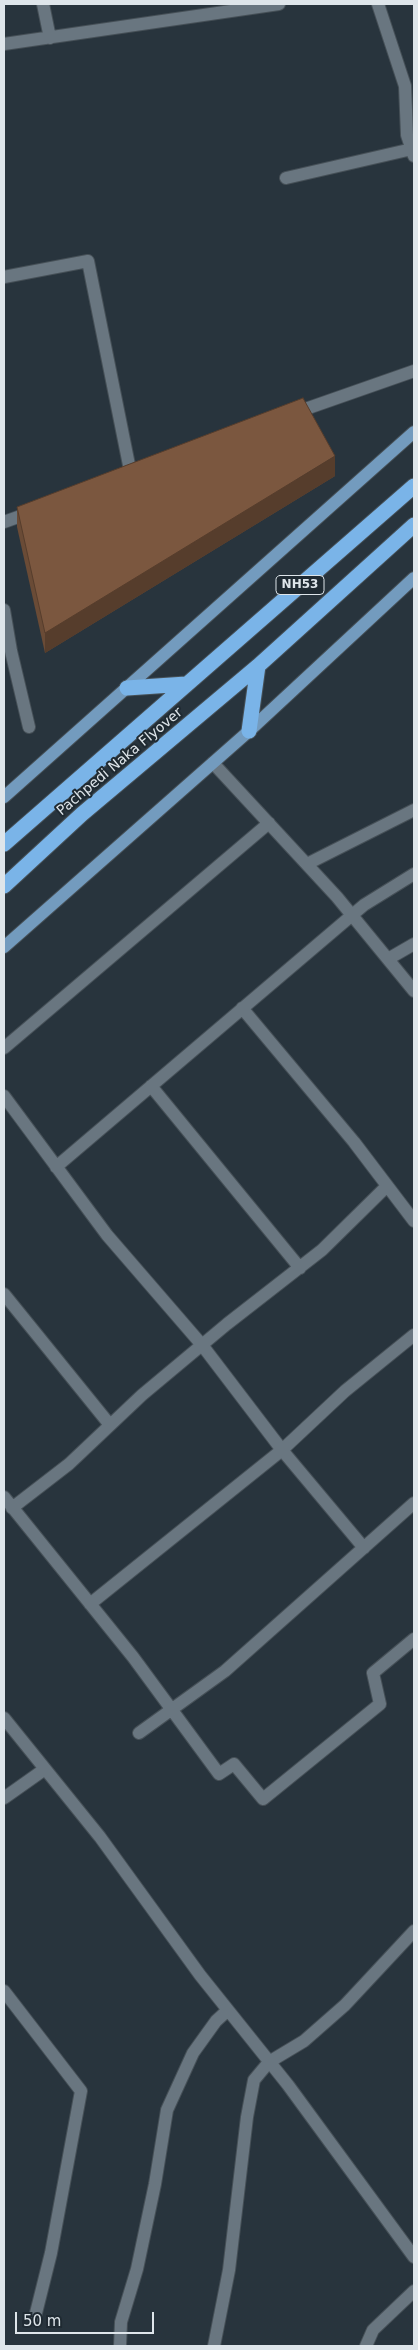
<!DOCTYPE html>
<html>
<head>
<meta charset="utf-8">
<style>
	body { margin:0 }
	#map { position:relative; width:418px; height:2350px; overflow:hidden; background:#28343d; font-family:"DejaVu Sans",sans-serif }
	canvas { display:block }
	.frame { position:absolute; inset:0; border:5px solid #dee5ea; pointer-events:none }
	.scale { position:absolute; left:15px; top:2312px; width:139px; height:22px; box-sizing:border-box; border:2px solid #dee5ea; border-top:0; padding-left:6px; font-size:15px; line-height:18px; white-space:nowrap; color:#dee5ea; -webkit-text-stroke:4px #1f2a32; paint-order:stroke }
</style>
</head>
<body>
<div id="map">
<canvas width="418" height="2350"></canvas>
<div class="frame"></div>
<div class="scale">50 m</div>
</div>
<script>
const ctx = document.querySelector('canvas').getContext('2d');
ctx.lineJoin = 'round';
const poly = rows => new Path2D(rows.map(r => 'M' + r).join(''));
function stroke(path, color, width, dash) { ctx.strokeStyle = color; ctx.lineWidth = width; ctx.lineCap = dash ? 'butt' : 'round'; ctx.setLineDash(dash || []); ctx.stroke(path); }
function fill(path, color) { ctx.fillStyle = color; ctx.fill(path, 'evenodd'); }
function drawText(font, color, halo, rows, align = 'center') {
  ctx.font = font + ' "DejaVu Sans",sans-serif'; ctx.lineWidth = 4; ctx.setLineDash([]); ctx.textBaseline = 'middle'; ctx.strokeStyle = halo; ctx.fillStyle = color; for (const [text, x, y, turn = 0] of rows) {
    ctx.save(); ctx.translate(x, y); ctx.rotate((+turn || 0) * Math.PI / 180); ctx.textAlign = isNaN(turn) ? turn : align; if (halo) ctx.strokeText(text, 0, 0); ctx.fillText(text, 0, 0); ctx.restore();
  }
}
const minor = poly([
	[43,4,50,38],
	[378,4,405,86,407,135,414,156],
	[4,44,279,4],
	[286,178,412,149],
	[4,277,88,261,131,475],
	[294,413,414,371],
	[4,522,32,512],
	[4,610,11,651,29,727],
	[213,763,337,897,414,991],
	[307,864,414,810],
	[388,959,414,944],
	[242,1008,354,1142,414,1221],
	[4,1048,269,823],
	[151,1086,300,1268],
	[4,1096,107,1235,202,1345,282,1450,364,1548],
	[56,1167,364,905,414,874],
	[4,1294,110,1425],
	[4,1497,133,1657,219,1774,234,1764,263,1799,380,1704,373,1673,414,1639],
	[12,1508,69,1464,142,1395,227,1324,322,1250,387,1186],
	[90,1604,282,1450,345,1391,414,1335],
	[4,1718,100,1837,200,1975,288,2085,414,2257],
	[139,1733,225,1671,414,1503],
	[4,1798,45,1769],
	[4,1991,81,2091,51,2253,35,2317],
	[120,2346,121,2322,137,2269,155,2184,167,2110,193,2053,216,2021,228,2010],
	[214,2346,229,2270,247,2117,254,2080,269,2062,304,2041,345,2005,414,1931],
	[366,2346,373,2330,414,2291]
]);
const major = poly([
	[4,797,414,432],
	[4,947,249,731,414,578]
]);
const highway = poly([
	[127,688,186,684],
	[249,731,258,666],
	[4,844,414,486],
	[4,886,82,814,258,666,414,525]
]);
stroke(minor, '#465057', 14);
stroke(major, '#465057', 14);
stroke(highway, '#465057', 17);
stroke(minor, '#697680', 12);
stroke(major, '#739bbe', 12);
stroke(highway, '#7ab4e8', 15);
fill(poly([
	[335,476,45,653,17,527,17,507]
]), '#6a4b36');
fill(poly([
	[335,456,335,476,45,653,45,633]
]), '#563d2c');
const building = poly([
	[303,398,335,456,45,633,17,507,303,398]
]);
fill(building, '#7b573f');
stroke(building, '#563d2c', 1);
for (const [x, y, w] of [
	[300,585,48]
]) { const box = new Path2D(); box.roundRect(x - w / 2, y - 9.5, w, 19, 4); ctx.fillStyle = '#1f2a32'; ctx.fill(box); stroke(box, '#dee5ea', 1); }
drawText('bold 12px', '#dee5ea', null, [
	["NH53",300,585]
]);
drawText('14px', '#dee5ea', '#1f2a32', [
	["Pachpedi Naka Flyover",120,762,-40]
]);
</script>
</body>
</html>
